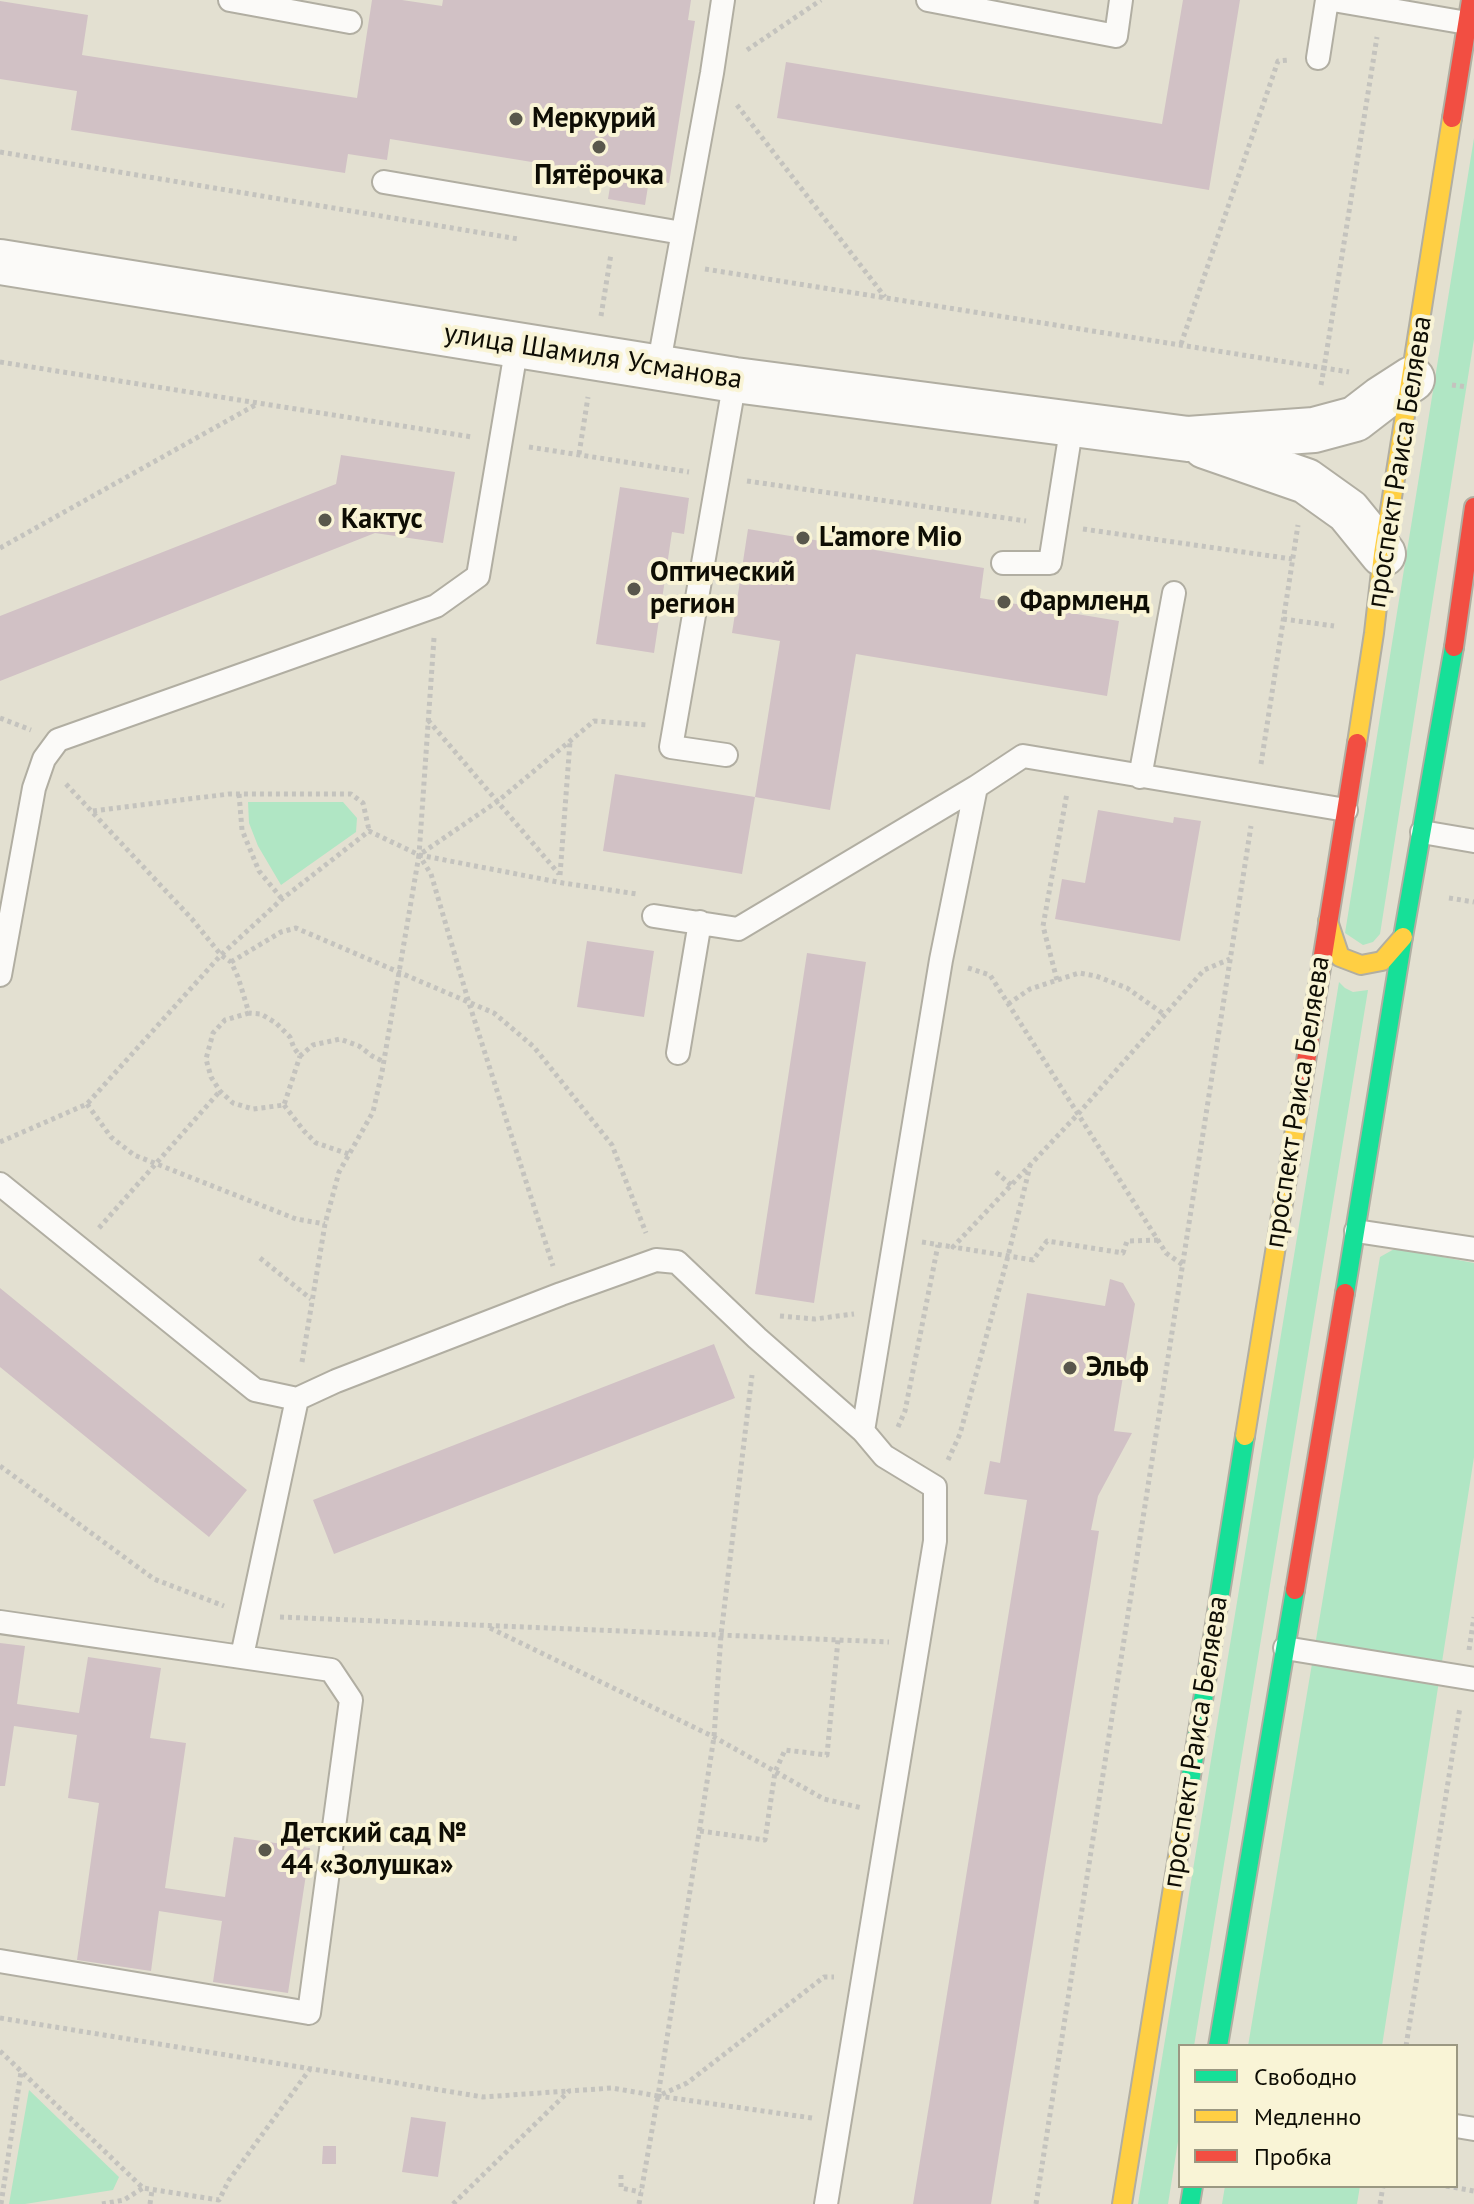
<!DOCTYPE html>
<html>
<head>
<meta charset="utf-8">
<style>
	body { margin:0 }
	#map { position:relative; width:1474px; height:2204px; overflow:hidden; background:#e3e0d1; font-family:"PT Sans",sans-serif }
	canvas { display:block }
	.legend { position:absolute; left:1178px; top:2044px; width:280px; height:144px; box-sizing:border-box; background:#f9f4d6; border:2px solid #9b9882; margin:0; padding:10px 14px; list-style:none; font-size:24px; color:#0e0d04 }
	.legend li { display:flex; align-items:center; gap:16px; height:40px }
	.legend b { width:40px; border:2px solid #9b9882 }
</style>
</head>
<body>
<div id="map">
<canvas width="1474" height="2204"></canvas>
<ul class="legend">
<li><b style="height:10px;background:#16e098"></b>Свободно</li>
<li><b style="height:10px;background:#ffcf43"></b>Медленно</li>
<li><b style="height:10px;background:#f24e42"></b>Пробка</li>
</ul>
</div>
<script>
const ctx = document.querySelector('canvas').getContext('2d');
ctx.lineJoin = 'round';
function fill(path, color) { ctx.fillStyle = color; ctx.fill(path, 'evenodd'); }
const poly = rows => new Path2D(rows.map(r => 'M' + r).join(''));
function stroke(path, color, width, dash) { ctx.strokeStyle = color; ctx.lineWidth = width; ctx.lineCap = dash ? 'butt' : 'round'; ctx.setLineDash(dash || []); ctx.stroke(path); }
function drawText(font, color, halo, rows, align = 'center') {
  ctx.font = font + ' "PT Sans",sans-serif'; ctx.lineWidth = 8; ctx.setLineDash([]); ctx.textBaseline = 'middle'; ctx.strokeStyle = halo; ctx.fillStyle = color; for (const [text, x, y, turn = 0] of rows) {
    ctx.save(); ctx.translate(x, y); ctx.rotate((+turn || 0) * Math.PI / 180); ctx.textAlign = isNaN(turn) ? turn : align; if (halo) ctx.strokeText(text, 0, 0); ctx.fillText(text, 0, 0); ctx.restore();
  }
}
fill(poly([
	[1474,138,1474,339,1380,934,1373,942,1363,945,1345,933],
	[248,802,343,802,357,818,356,832,281,885,258,846,249,823],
	[1339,982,1345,988,1353,992,1368,990,1194,2046,1180,2046,1180,2129,1168,2204,1138,2204],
	[1396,1248,1474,1263,1474,1457,1382,2046,1248,2046,1380,1257],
	[29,2090,119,2177,113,2190,25,2204,9,2204],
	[1225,2186,1360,2186,1357,2204,1222,2204]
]), '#b0e6c4');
fill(poly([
	[372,0,402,0,442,6,443,0,691,0,688,20,695,21,669,183,649,180,645,205,608,199,612,175,390,139,387,160,348,154,345,173,71,130,77,91,0,79,0,1,88,15,82,55,357,98],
	[1183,0,1240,0,1209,190,777,118,786,62,1162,124],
	[341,455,455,472,443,543,375,533,0,681,0,616,336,484],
	[620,487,689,498,684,534,672,532,654,653,596,644],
	[748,529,984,568,980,598,1119,621,1107,696,856,654,830,810,755,797,780,641,732,633],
	[615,774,755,797,742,874,603,851],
	[1098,810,1173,823,1174,817,1201,821,1180,941,1055,919,1062,879,1085,883],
	[587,941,654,951,644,1017,577,1007],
	[807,953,866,962,814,1303,755,1294],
	[1110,1279,1123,1283,1135,1304,1114,1431,1132,1433,1098,1496,1091,1530,1099,1531,991,2204,913,2204,1027,1500,984,1494,990,1461,1000,1463,1027,1293,1105,1306],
	[0,1288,247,1490,209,1537,0,1367],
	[714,1344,735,1398,334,1554,313,1500],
	[0,1643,25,1646,17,1704,79,1713,88,1657,161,1668,150,1738,186,1743,165,1888,225,1897,234,1837,310,1848,288,1993,213,1982,222,1921,159,1911,151,1971,77,1960,99,1803,68,1798,77,1735,14,1726,5,1786,0,1786],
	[411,2117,446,2122,438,2177,402,2172],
	[323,2146,336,2146,336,2164,322,2164]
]), '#d1c1c5');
const lane = poly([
	[230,0,350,22],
	[928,0,1116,36,1121,0],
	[1333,0,1467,23],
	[1318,58,1327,0],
	[384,182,682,233],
	[658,368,712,73,723,0],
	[1003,563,1050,563,1072,424],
	[726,755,671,747,735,380],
	[1140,777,1174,593],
	[1422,832,1474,841],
	[654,916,738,929,976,787],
	[0,975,34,788,44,759,58,740,436,606,478,576,517,345],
	[678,1053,700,922],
	[0,1184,255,1390,297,1399,336,1381,561,1294,656,1260,677,1262,757,1338,863,1431,884,1456,935,1487,935,1541,826,2204],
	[1356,1231,1474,1249],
	[863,1431,941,960,976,787,1023,756,1346,810],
	[0,1622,331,1670,351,1700,309,2013,0,1961],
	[1285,1648,1474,1679],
	[242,1656,297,1399],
	[1456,2126,1474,2129]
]);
const street = poly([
	[0,262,735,380,1188,439,1314,430,1355,419,1381,399,1412,379],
	[1205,446,1306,481,1348,511,1383,554]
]);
const fast = poly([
	[1345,1293,1403,937,1454,647],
	[1189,1788,1245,1436],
	[1218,2046,1295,1590],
	[1190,2204,1193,2186]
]);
const slow = poly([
	[1357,743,1374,633,1383,554,1452,118],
	[1328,921,1340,957,1361,965,1382,961,1403,937],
	[1245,1436,1299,1105],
	[1122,2204,1189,1788]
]);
const jam = poly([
	[1452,118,1471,0],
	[1454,647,1474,507],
	[1299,1105,1357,743],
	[1295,1590,1345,1293]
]);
stroke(lane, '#b1aea2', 26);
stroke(street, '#b1aea2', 48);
stroke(fast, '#b1aea2', 22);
stroke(slow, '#b1aea2', 22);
stroke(jam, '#b1aea2', 22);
stroke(poly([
	[747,50,821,0],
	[737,105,885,297],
	[0,152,518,239],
	[705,269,1324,368,1377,37],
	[601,316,611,254],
	[1181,344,1278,61,1289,60],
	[0,362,472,437],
	[1321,385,1324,368,1349,372],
	[1452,385,1467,387],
	[529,447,689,472],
	[579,454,588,397],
	[747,481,1026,521],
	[1083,529,1292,559],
	[0,548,257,404],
	[1283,619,1334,626],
	[434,638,419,855,431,874,469,1003,553,1266],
	[0,718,31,730],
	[428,720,559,874],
	[1261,764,1298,525],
	[66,784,192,919,221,955,231,962,238,977,249,1013,261,1014,276,1023,290,1037,294,1048,300,1056,313,1045,340,1039,359,1046,372,1056,384,1062],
	[239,794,242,830,259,871,282,899],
	[93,811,229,794,351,794,363,803,369,830],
	[560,875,570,742],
	[1449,898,1474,902],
	[231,962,281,932,296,928,494,1013,534,1047,612,1145,646,1233],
	[968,968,990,975,1166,1253,1183,1265],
	[1057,980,1043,926,1067,793],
	[1008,1004,1030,989,1079,973,1096,976,1127,988,1165,1015],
	[249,1013,225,1020,213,1033,206,1059,211,1077,220,1091,233,1103,253,1109,284,1105,300,1056],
	[87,1104,111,1137,134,1155,296,1219,325,1224],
	[284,1105,304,1131,316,1143,349,1154],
	[0,1142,87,1104,221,955,282,899,369,831,419,855,563,883,637,894],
	[996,1172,1011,1185],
	[99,1228,220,1091],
	[1158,1240,1127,1241,1123,1253,1047,1241,1033,1260,953,1247,1078,1114,1204,970,1230,959],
	[922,1242,953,1247],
	[260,1258,311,1299],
	[780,1316,815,1319,854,1314],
	[302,1362,325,1224,339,1172,373,1112,382,1072,419,855,498,801,594,721,647,725],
	[898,1427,905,1411,938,1245],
	[948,1460,960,1434,1008,1256,1030,1166],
	[0,1466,154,1579,224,1606],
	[280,1617,889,1642],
	[490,1628,714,1737,824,1799,862,1808],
	[1469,1650,1474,1617],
	[700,1831,765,1840,775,1772,785,1750,827,1755,838,1640],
	[0,2018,483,2097,568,2091],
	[1406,2046,1460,1707],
	[0,2051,143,2188,219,2200,229,2180,310,2069],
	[812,2118,658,2096,687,2083,824,1977,834,1977],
	[621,2175,621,2188,641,2192],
	[1446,2186,1474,2191],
	[1,2204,21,2072],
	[102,2204,124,2200,143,2188],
	[150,2204,152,2190],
	[453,2204,569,2091,612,2088,658,2096,714,1737,721,1635,752,1375],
	[639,2204,658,2096],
	[1036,2204,1251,826],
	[1380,2204,1383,2186]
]), '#c4c3be', 5, [4, 4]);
stroke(lane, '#fbfaf8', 22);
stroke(street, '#fbfaf8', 44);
stroke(fast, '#16e098', 18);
stroke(slow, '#ffcf43', 18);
stroke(jam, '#f24e42', 18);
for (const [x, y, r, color] of [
	[516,119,8,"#59574c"],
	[599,147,8,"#59574c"],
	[325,520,8,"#59574c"],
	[803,538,8,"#59574c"],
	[634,589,8,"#59574c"],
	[1004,602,8,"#59574c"],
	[1070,1368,8,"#59574c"],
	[265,1850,8,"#59574c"]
]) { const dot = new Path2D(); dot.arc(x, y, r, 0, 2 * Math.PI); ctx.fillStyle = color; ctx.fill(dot); stroke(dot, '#f9f4d6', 3); }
drawText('bold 28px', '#0e0d04', '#f9f4d6', [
	["Меркурий",532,119],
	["Пятёрочка",599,176,"center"],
	["Кактус",341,520],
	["L'amore Mio",819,538],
	["Оптический",650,573],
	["регион",650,605],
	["Фармленд",1020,602],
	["Эльф",1086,1368],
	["Детский сад №",281,1834],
	["44 «Золушка»",281,1866]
], 'left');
drawText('28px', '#0e0d04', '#f9f4d6', [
	["улица Шамиля Усманова",593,357,9],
	["проспект Раиса Беляева",1400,462,-81],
	["проспект Раиса Беляева",1298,1102,-81],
	["проспект Раиса Беляева",1196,1742,-81]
]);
</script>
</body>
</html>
